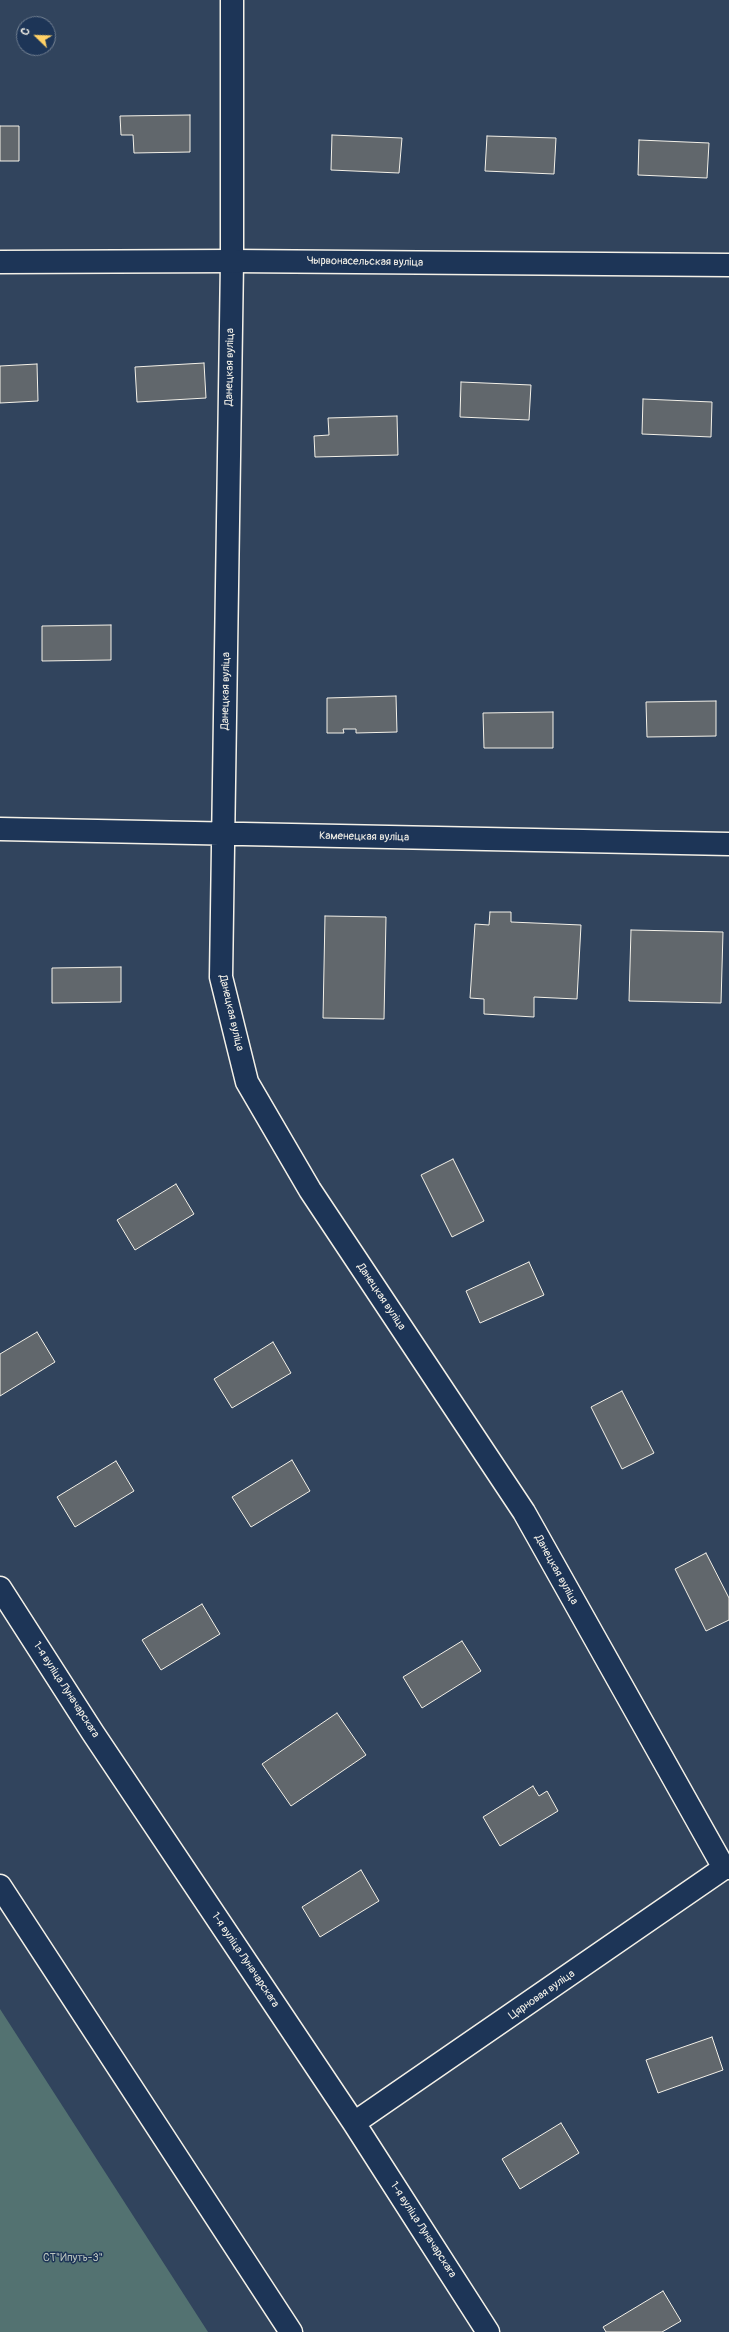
<!DOCTYPE html>
<html>
<head>
<meta charset="utf-8">
<style>
	body { margin:0 }
	#map { position:relative; width:729px; height:2332px; overflow:hidden; background:#31445d; font-family:Pangolin,sans-serif }
	canvas { display:block }
	.north { position:absolute; left:16px; top:16px; width:40px; height:40px; box-sizing:border-box; background:#1d3557; border:1px solid #738091; border-radius:50%; rotate:293deg; font-size:11px; font-weight:700; line-height:16px; text-align:center; color:#f4f1e8 }
	.north::after { content:''; display:block; margin:auto; width:14px; height:18px; background:#ffd166; clip-path:polygon(50% 0,100% 100%,50% 72%,0 100%) }
</style>
</head>
<body>
<div id="map">
<canvas width="729" height="2332"></canvas>
<div class="north">С</div>
</div>
<script>
const ctx = document.querySelector('canvas').getContext('2d');
ctx.lineJoin = 'round';
function fill(path, color) { ctx.fillStyle = color; ctx.fill(path, 'evenodd'); }
const poly = rows => new Path2D(rows.map(r => 'M' + r).join(''));
function stroke(path, color, width, dash) { ctx.strokeStyle = color; ctx.lineWidth = width; ctx.lineCap = dash ? 'butt' : 'round'; ctx.setLineDash(dash || []); ctx.stroke(path); }
function drawText(font, color, halo, rows, align = 'center') {
  ctx.font = font + ' Pangolin,sans-serif'; ctx.lineWidth = 3; ctx.setLineDash([]); ctx.textBaseline = 'middle'; ctx.strokeStyle = halo; ctx.fillStyle = color; for (const [text, x, y, turn = 0] of rows) {
    ctx.save(); ctx.translate(x, y); ctx.rotate((+turn || 0) * Math.PI / 180); ctx.textAlign = isNaN(turn) ? turn : align; if (halo) ctx.strokeText(text, 0, 0); ctx.fillText(text, 0, 0); ctx.restore();
  }
}
fill(poly([
	[0,2009,208,2332,0,2332]
]), '#537271');
const building = poly([
	[190,115,190,152,134,153,133,135,121,135,120,116,190,115],
	[0,126,19,126,19,161,0,161,0,126],
	[332,135,402,138,399,173,331,170,332,135],
	[487,136,556,138,554,174,485,171,487,136],
	[639,140,709,143,707,178,638,175,639,140],
	[204,363,206,398,137,402,135,367,204,363],
	[37,364,38,401,0,403,0,366,37,364],
	[461,382,531,385,529,420,460,417,461,382],
	[643,399,712,402,711,437,642,434,643,399],
	[397,416,398,455,315,457,314,436,329,435,328,418,397,416],
	[111,625,111,660,42,661,42,626,111,625],
	[396,696,397,732,356,733,356,729,343,729,344,733,327,733,327,698,396,696],
	[716,701,716,736,647,737,646,702,716,701],
	[553,712,553,748,484,748,483,713,553,712],
	[490,912,511,912,511,922,581,925,577,999,534,997,534,1017,484,1014,484,999,470,998,475,924,489,925,490,912],
	[325,916,386,917,384,1019,323,1018,325,916],
	[631,930,723,932,721,1003,629,1001,631,930],
	[121,967,121,1002,52,1003,52,968,121,967],
	[453,1159,484,1221,452,1237,421,1175,453,1159],
	[176,1184,194,1214,135,1250,117,1220,176,1184],
	[529,1262,544,1295,480,1323,466,1291,529,1262],
	[37,1332,55,1362,0,1396,0,1354,37,1332],
	[273,1342,291,1373,232,1408,214,1379,273,1342],
	[622,1391,654,1453,622,1469,591,1407,622,1391],
	[292,1460,310,1491,251,1527,232,1497,292,1460],
	[116,1461,134,1491,75,1527,57,1497,116,1461],
	[706,1553,729,1598,729,1620,706,1631,675,1569,706,1553],
	[202,1604,220,1634,161,1670,142,1640,202,1604],
	[462,1641,481,1671,422,1708,403,1677,462,1641],
	[337,1713,366,1755,291,1806,262,1764,337,1713],
	[533,1786,539,1796,547,1791,558,1811,500,1846,483,1817,533,1786],
	[361,1870,379,1901,320,1937,302,1907,361,1870],
	[712,2037,723,2070,658,2093,646,2060,712,2037],
	[561,2123,579,2153,520,2189,502,2159,561,2123],
	[663,2291,681,2321,662,2332,606,2332,603,2327,663,2291]
]);
fill(building, '#61676c');
stroke(building, '#f4f1e8', 1);
const street = poly([
	[232,0,232,261,221,977,247,1082,310,1190,524,1512,724,1868],
	[0,829,729,844],
	[0,1588,93,1733,354,2123,488,2332],
	[354,2123,724,1868,729,1868]
]);
const secondary = poly([
	[0,262,232,261,729,265],
	[0,1886,291,2332]
]);
stroke(street, '#f4f1e8', 25);
stroke(secondary, '#f4f1e8', 25);
stroke(street, '#1d3557', 22);
stroke(secondary, '#1d3557', 22);
drawText('11px', '#f4f1e8', '#1d3557', [
	["Чырвонасельская вуліца",365,262,1],
	["Данецкая вуліца",230,367,-89],
	["Данецкая вуліца",226,691,-89],
	["Каменецкая вуліца",364,837,1],
	["Данецкая вуліца",231,1013,77],
	["Данецкая вуліца",381,1297,56],
	["Данецкая вуліца",556,1570,61],
	["1-я вуліца Луначарскага",66,1690,57],
	["1-я вуліца Луначарскага",245,1960,56],
	["Цярновая вуліца",542,1995,-35],
	["1-я вуліца Луначарскага",423,2230,57]
]);
drawText('11px', '#bcc5be', '#1d3557', [
	["СТ\"Ипуть-3\"",73,2258]
]);
</script>
</body>
</html>
